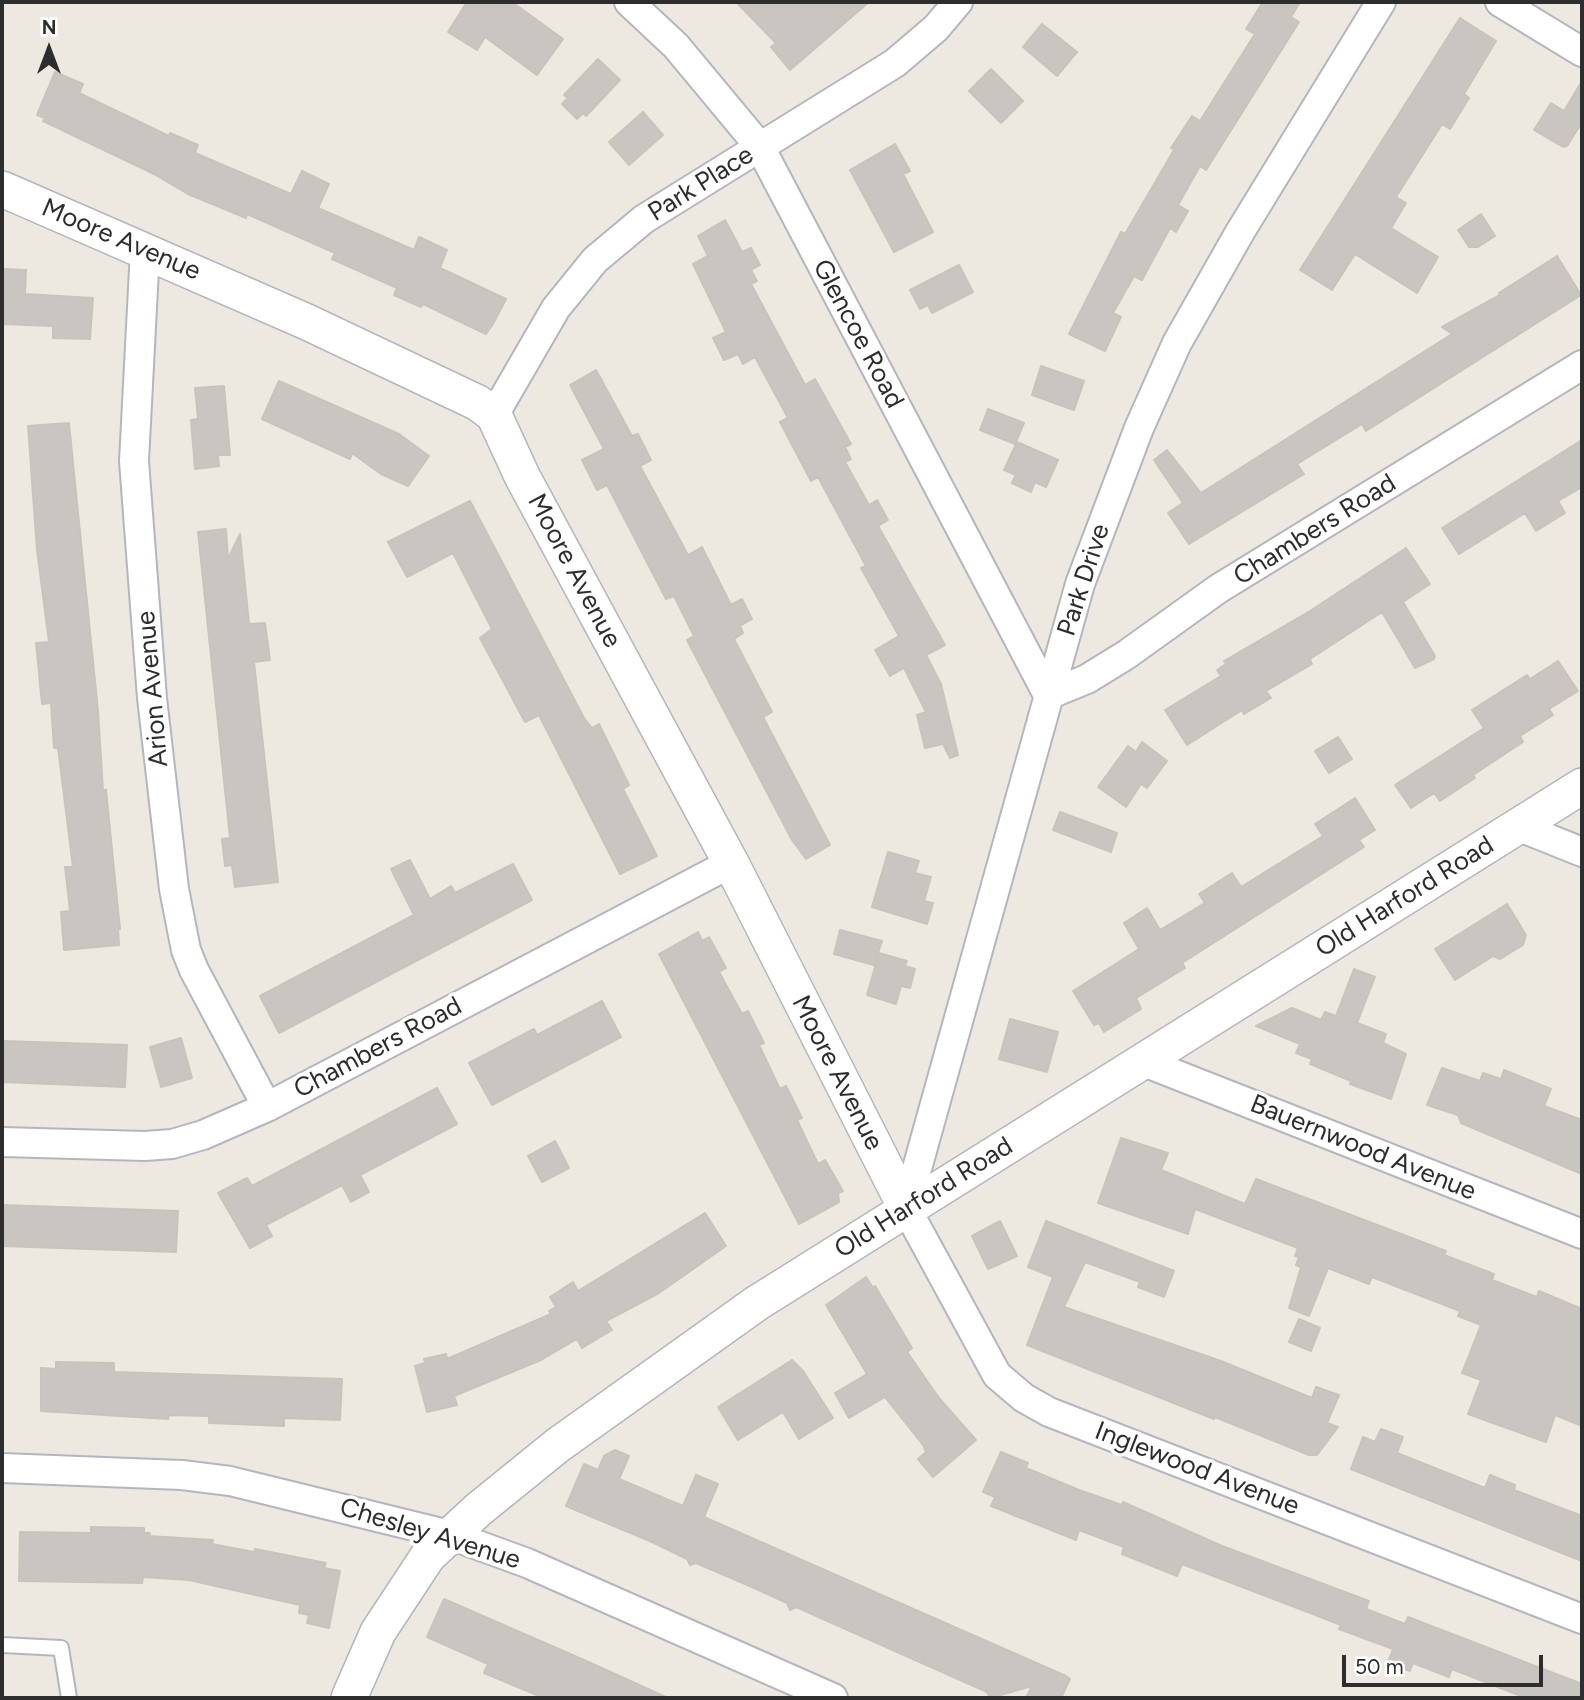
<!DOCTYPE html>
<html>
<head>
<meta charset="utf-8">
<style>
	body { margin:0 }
	#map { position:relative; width:1584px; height:1700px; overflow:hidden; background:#ede9e1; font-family:Figtree,sans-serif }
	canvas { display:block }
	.frame { position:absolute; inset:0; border:4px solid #2d2d2d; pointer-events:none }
	.north { position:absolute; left:14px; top:14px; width:70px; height:70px; -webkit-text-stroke:5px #fff; paint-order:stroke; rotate:0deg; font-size:19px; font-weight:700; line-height:28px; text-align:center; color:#2d2d2d }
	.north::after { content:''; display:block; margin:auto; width:24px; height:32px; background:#2d2d2d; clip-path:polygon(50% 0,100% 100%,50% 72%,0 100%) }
	.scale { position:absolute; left:1342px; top:1655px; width:201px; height:32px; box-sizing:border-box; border:4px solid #2d2d2d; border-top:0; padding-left:9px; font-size:21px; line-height:24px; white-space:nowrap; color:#2d2d2d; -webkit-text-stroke:5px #fff; paint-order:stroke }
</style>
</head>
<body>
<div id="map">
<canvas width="1584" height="1700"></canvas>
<div class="frame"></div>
<div class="north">N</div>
<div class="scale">50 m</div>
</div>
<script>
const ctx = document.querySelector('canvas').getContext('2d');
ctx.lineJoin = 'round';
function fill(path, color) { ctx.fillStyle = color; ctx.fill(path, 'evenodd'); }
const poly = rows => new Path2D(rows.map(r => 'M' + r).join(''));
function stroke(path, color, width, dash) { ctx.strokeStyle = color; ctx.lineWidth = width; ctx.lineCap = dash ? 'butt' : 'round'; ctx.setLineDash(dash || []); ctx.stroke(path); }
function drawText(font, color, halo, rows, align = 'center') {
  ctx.font = font + ' Figtree,sans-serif'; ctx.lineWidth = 7; ctx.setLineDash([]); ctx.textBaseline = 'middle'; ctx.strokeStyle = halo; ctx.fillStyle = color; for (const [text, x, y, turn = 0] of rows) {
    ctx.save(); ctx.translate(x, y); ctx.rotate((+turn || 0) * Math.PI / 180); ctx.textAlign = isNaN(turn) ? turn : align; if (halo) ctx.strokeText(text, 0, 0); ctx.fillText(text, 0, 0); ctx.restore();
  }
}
const building = poly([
	[467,2,512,2,563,39,537,75,485,37,477,50,448,32,467,2],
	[736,2,869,2,790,70,771,47,776,43,736,2],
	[1263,2,1300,2,1291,17,1299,22,1206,170,1200,166,1178,205,1188,211,1176,232,1170,228,1142,280,1134,276,1113,313,1121,317,1105,351,1069,334,1121,232,1125,234,1174,150,1171,148,1192,116,1200,121,1255,34,1246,29,1263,2],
	[1460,18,1496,41,1464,94,1469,98,1450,129,1442,124,1396,197,1406,203,1391,228,1438,257,1417,293,1355,254,1332,290,1300,270,1460,18],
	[1042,24,1077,52,1057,76,1023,47,1042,24],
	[598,59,620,80,586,116,583,113,577,119,562,104,568,98,564,95,598,59],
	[991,69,1023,101,1001,123,969,91,991,69],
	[55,72,83,84,79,93,169,136,170,133,198,145,195,153,291,194,302,171,329,184,318,208,414,250,419,237,447,250,440,268,506,299,493,324,486,334,423,304,421,307,394,295,397,288,332,259,335,253,247,214,246,218,188,194,152,173,43,121,45,118,37,115,55,72],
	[1582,81,1582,122,1567,146,1563,147,1534,130,1551,103,1564,111,1582,81],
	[643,112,663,135,629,165,609,142,643,112],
	[895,144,910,171,903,174,933,232,894,252,850,170,895,144],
	[1481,214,1495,236,1478,247,1469,247,1458,230,1481,214],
	[725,220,742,252,751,248,760,265,751,270,757,281,751,284,805,385,815,379,851,444,845,447,851,459,845,462,869,505,877,500,888,520,878,526,945,645,926,655,941,684,958,755,950,758,943,744,925,748,917,715,926,712,904,668,890,676,875,650,899,636,861,568,866,566,818,477,811,481,780,422,788,418,755,357,743,364,738,354,724,360,713,338,726,332,693,264,708,256,698,236,725,220],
	[1557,256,1581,295,1366,431,1362,424,1297,464,1304,474,1189,544,1168,513,1183,503,1154,460,1167,450,1201,493,1452,334,1442,327,1500,295,1499,293,1557,256],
	[959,265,973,292,932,313,928,305,920,309,910,290,959,265],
	[2,269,26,270,25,294,93,298,90,339,53,338,53,326,2,324,2,269],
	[1041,366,1084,381,1074,410,1032,395,1041,366],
	[596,370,632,436,638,434,651,460,640,466,688,555,702,547,731,605,742,599,752,619,740,626,743,633,734,639,772,712,763,717,830,845,806,859,792,840,687,640,694,636,674,596,666,599,607,485,597,490,582,460,604,449,570,385,596,370],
	[279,381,399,434,429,456,408,486,381,474,352,453,350,459,262,419,279,381],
	[224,386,230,455,218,455,219,466,195,469,191,420,198,419,195,388,224,386],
	[988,409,1024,423,1015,444,980,430,988,409],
	[69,423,98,711,103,790,106,790,120,929,118,929,119,945,64,950,61,912,70,911,65,867,73,867,58,748,54,748,51,703,42,704,36,643,49,642,37,550,28,426,69,423],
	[1582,440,1582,487,1558,501,1565,513,1536,531,1525,513,1459,554,1442,528,1582,440],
	[1017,442,1058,460,1046,487,1035,482,1031,492,1012,483,1016,475,1004,470,1017,442],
	[470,501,584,718,592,728,599,724,629,785,623,789,657,856,620,874,539,715,525,722,480,638,492,629,453,553,407,577,388,542,470,501],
	[226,529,228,559,240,534,249,624,265,623,270,660,254,662,278,882,235,887,232,865,225,866,222,839,230,838,198,532,226,529],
	[1406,548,1430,584,1403,602,1435,656,1434,659,1415,668,1382,612,1310,659,1312,664,1266,691,1271,698,1244,714,1242,710,1187,745,1165,710,1221,676,1217,670,1226,664,1224,661,1310,611,1406,548],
	[1558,661,1578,691,1549,709,1553,715,1520,736,1523,742,1473,775,1475,778,1440,801,1434,793,1411,808,1395,785,1484,728,1472,710,1527,675,1530,679,1558,661],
	[1338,737,1352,759,1329,773,1315,751,1338,737],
	[1142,742,1167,761,1147,788,1141,784,1126,807,1098,787,1128,746,1136,752,1142,742],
	[1355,798,1375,830,1359,840,1364,847,1182,963,1185,968,1136,998,1141,1009,1104,1032,1099,1023,1094,1025,1073,991,1139,949,1124,923,1147,908,1160,930,1205,903,1199,894,1232,873,1241,887,1323,836,1315,824,1355,798],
	[1060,812,1117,833,1111,852,1053,830,1060,812],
	[888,852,919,861,915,873,931,877,924,901,933,903,927,924,872,907,888,852],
	[410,860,430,899,451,886,455,893,513,864,532,900,279,1033,260,996,414,915,391,869,410,860],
	[1507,904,1526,935,1523,945,1500,959,1493,956,1455,980,1435,949,1507,904],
	[840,930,882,941,874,965,834,954,840,930],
	[698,932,702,941,709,937,726,968,719,972,742,1014,748,1011,764,1043,759,1045,780,1089,786,1086,802,1118,797,1120,818,1164,825,1160,843,1191,838,1193,839,1202,799,1224,659,954,698,932],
	[879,953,907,961,905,966,915,969,910,988,901,986,896,1004,867,995,879,953],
	[1354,969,1375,977,1357,1023,1386,1034,1383,1043,1406,1054,1391,1099,1350,1084,1351,1081,1310,1064,1312,1059,1296,1053,1300,1044,1256,1026,1292,1008,1321,1020,1325,1012,1336,1016,1354,969],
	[602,1001,621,1037,492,1105,469,1063,534,1029,537,1035,602,1001],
	[1010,1019,1058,1032,1047,1072,999,1059,1010,1019],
	[181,1038,192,1078,161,1087,150,1047,181,1038],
	[2,1041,127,1045,125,1087,2,1082,2,1041],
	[1442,1068,1480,1081,1483,1073,1501,1079,1504,1070,1551,1089,1544,1106,1582,1120,1582,1174,1461,1123,1458,1115,1427,1105,1442,1068],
	[437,1088,457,1124,360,1175,369,1192,351,1202,342,1185,266,1225,272,1236,250,1248,218,1193,247,1178,252,1186,437,1088],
	[1121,1138,1168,1153,1161,1170,1245,1204,1256,1179,1446,1251,1444,1255,1494,1274,1492,1280,1537,1297,1539,1291,1582,1309,1582,1426,1555,1415,1546,1442,1468,1414,1481,1380,1462,1373,1481,1325,1458,1316,1460,1311,1372,1277,1369,1284,1328,1268,1309,1316,1289,1308,1301,1267,1296,1265,1299,1257,1295,1256,1298,1248,1195,1209,1188,1234,1098,1203,1121,1138],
	[555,1141,569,1168,542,1182,528,1156,555,1141],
	[2,1205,178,1211,176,1252,2,1246,2,1205],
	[705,1213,726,1246,659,1293,606,1321,612,1330,582,1348,577,1339,541,1360,454,1396,457,1405,427,1412,415,1366,425,1363,424,1359,446,1354,447,1359,551,1314,549,1311,556,1307,550,1297,573,1282,578,1291,705,1213],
	[1000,1221,1017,1256,988,1269,972,1236,1000,1221],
	[1046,1221,1174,1271,1164,1297,1138,1287,1140,1282,1085,1262,1064,1307,1221,1361,1312,1398,1316,1387,1339,1395,1327,1423,1338,1427,1317,1455,1309,1455,1215,1417,1214,1419,1027,1345,1053,1277,1028,1267,1046,1221],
	[866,1277,873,1288,875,1286,912,1348,907,1352,939,1398,976,1440,933,1477,918,1459,926,1452,923,1445,885,1397,849,1418,835,1393,867,1374,826,1305,866,1277],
	[1299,1319,1320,1328,1311,1351,1289,1342,1299,1319],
	[792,1360,803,1371,833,1418,799,1439,783,1412,738,1440,718,1407,792,1360],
	[56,1362,114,1363,114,1372,342,1379,340,1420,284,1418,284,1426,209,1423,209,1416,169,1415,168,1419,41,1411,41,1368,56,1369,56,1362],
	[1381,1429,1403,1437,1397,1453,1485,1488,1490,1475,1515,1485,1514,1490,1582,1516,1582,1561,1351,1469,1363,1437,1375,1442,1381,1429],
	[615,1450,629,1456,619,1479,683,1506,696,1475,718,1484,704,1517,1066,1676,1070,1679,1061,1698,1026,1698,1032,1686,990,1698,987,1692,796,1607,790,1610,787,1603,752,1587,696,1563,690,1565,687,1559,652,1542,566,1506,584,1464,598,1470,604,1456,615,1450],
	[1001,1452,1028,1463,1026,1468,1079,1490,1122,1505,1123,1502,1222,1546,1369,1601,1366,1609,1405,1624,1408,1617,1582,1684,1582,1698,1526,1698,1452,1669,1449,1677,1413,1663,1410,1671,1388,1662,1393,1649,1339,1629,1341,1625,1292,1606,1182,1564,1177,1576,1122,1554,1124,1547,1079,1530,1076,1540,991,1506,995,1497,983,1492,1001,1452],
	[91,1527,144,1528,144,1533,150,1533,149,1536,213,1540,212,1544,254,1552,255,1549,326,1563,324,1568,340,1571,329,1628,307,1623,309,1615,299,1613,300,1605,189,1580,143,1577,142,1583,19,1581,20,1532,91,1533,91,1527],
	[444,1599,584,1660,668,1698,544,1698,484,1673,488,1664,427,1637,444,1599]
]);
fill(building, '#c9c5c0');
stroke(building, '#c9c4bb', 2);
const service = poly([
	[2,1645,61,1648,69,1698]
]);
const minor = poly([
	[629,2,676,46,760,147,1048,695,1087,679,1126,655,1218,589,1582,365],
	[1381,2,1240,232,1177,343,1139,428,1080,584,906,1208,997,1375,1024,1398,1049,1412,1582,1619],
	[1500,2,1582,52],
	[145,250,134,461,152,698,174,889,186,950,194,970,267,1107],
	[494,415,556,308,595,260,644,219,895,63,936,28,958,2],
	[1517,826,1582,852],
	[1144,1062,1582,1234],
	[2,1142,145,1146,172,1144,203,1135,267,1107,731,863],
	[2,1468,182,1475,230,1481,450,1535,527,1563,833,1698]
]);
const tertiary = poly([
	[2,189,307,322,478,403,494,415,522,476,731,863,906,1208],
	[349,1698,378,1632,428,1556,479,1509,558,1445,757,1303,1582,786]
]);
stroke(service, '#b4b6bf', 18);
stroke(minor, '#b4b6bf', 32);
stroke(tertiary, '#b4b6bf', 38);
stroke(service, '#fff', 14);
stroke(minor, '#fff', 28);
stroke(tertiary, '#fff', 35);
drawText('26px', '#2d2d2d', '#fff', [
	["Park Place",701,184,-32],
	["Moore Avenue",121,240,23],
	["Glencoe Road",858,334,62],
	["Chambers Road",1315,530,-32],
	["Moore Avenue",574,571,62],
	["Park Drive",1084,580,-72],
	["Arion Avenue",153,689,-95],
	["Old Harford Road",1405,897,-32],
	["Chambers Road",378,1048,-28],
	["Moore Avenue",837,1073,63],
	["Bauernwood Avenue",1363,1148,22],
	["Old Harford Road",924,1198,-32],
	["Inglewood Avenue",1197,1469,21],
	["Chesley Avenue",430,1534,17]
]);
</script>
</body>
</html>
